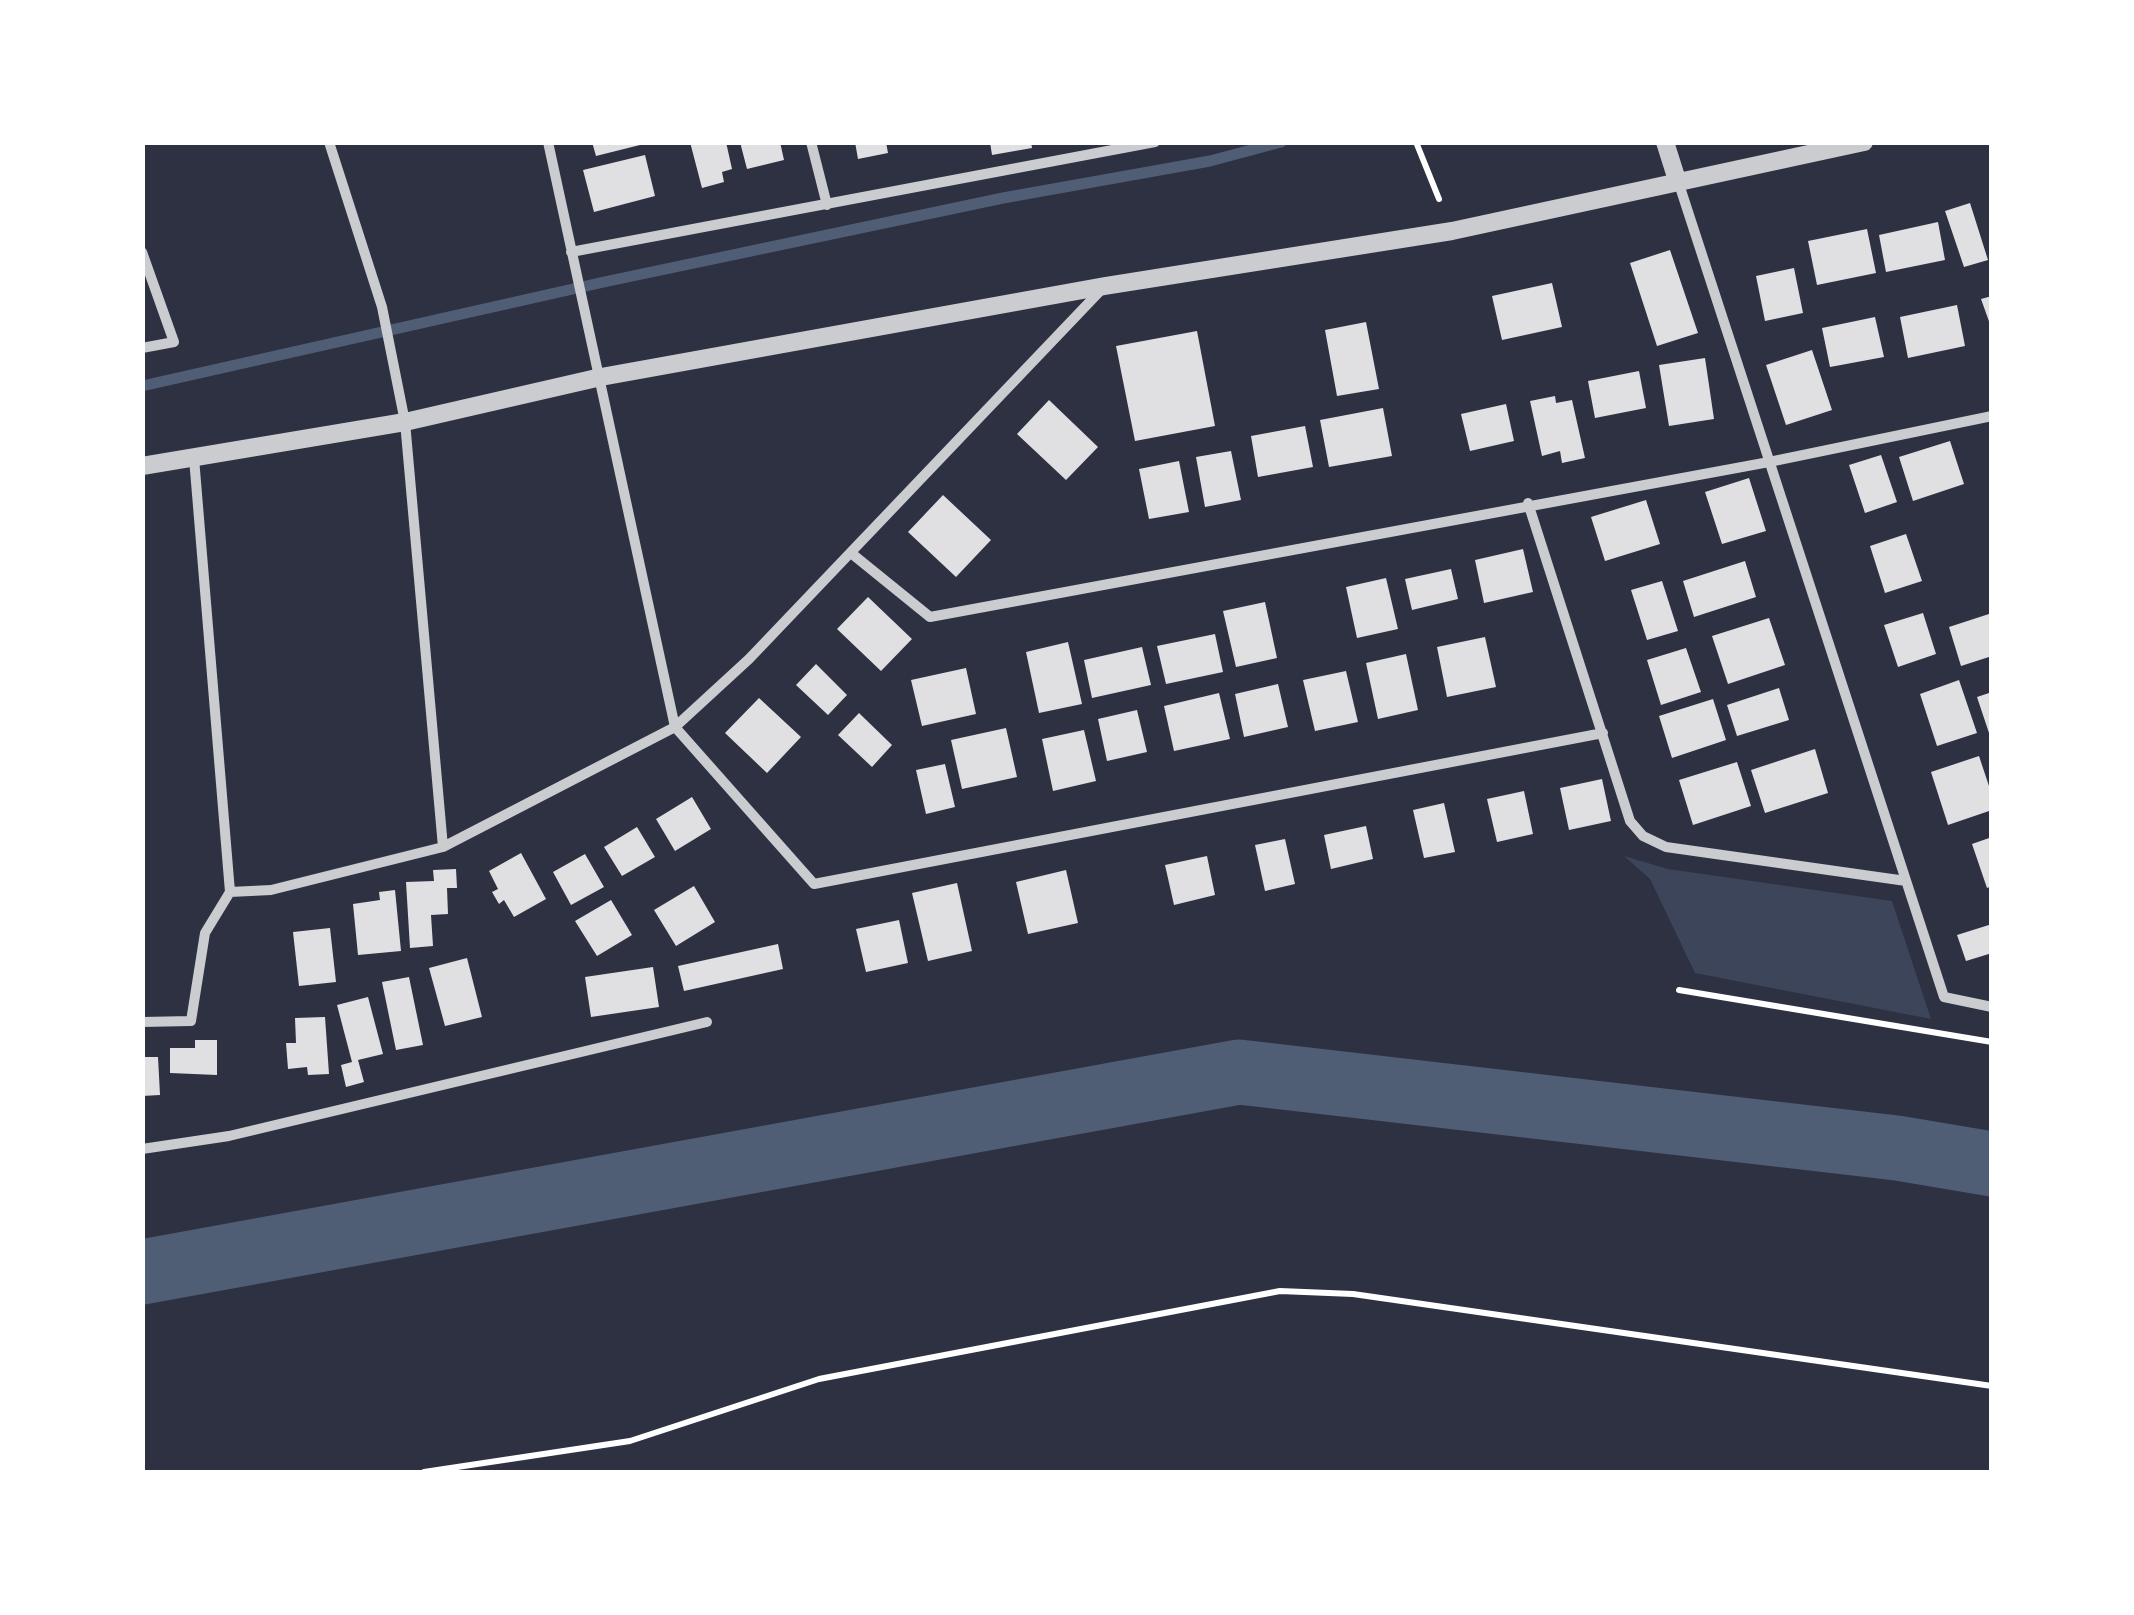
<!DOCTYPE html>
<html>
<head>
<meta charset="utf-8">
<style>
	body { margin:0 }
	#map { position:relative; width:2134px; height:1615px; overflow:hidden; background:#2d3142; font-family:"Archivo Narrow",sans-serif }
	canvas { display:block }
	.frame { position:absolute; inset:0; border:145px solid #fff; pointer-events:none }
</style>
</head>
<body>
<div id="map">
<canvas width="2134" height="1615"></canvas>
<div class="frame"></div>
</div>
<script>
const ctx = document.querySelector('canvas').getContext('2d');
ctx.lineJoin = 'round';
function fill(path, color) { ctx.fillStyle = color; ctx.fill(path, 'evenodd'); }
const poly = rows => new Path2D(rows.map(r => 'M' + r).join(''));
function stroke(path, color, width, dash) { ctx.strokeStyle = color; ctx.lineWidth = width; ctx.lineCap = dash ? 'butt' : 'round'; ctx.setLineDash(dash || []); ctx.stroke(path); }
fill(poly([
	[1624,856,1668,869,1892,901,1931,1019,1695,973,1650,879]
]), '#3c4559');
stroke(poly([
	[142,386,604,282,1003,198,1210,161,1281,142]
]), '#4f5d75', 11);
stroke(poly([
	[142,1272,1239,1072,1897,1148,1992,1164]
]), '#4f5d75', 65);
fill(poly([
	[592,142,643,142,644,144,596,156],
	[690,142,726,142,732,169,722,172,724,182,702,188],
	[740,142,780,142,784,160,747,169],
	[855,142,886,142,888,153,858,159],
	[990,142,1031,142,1032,148,992,155],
	[645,155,655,196,594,212,583,170],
	[1970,203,1988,260,1964,267,1945,211],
	[1938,222,1945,260,1886,272,1879,235],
	[1867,229,1876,273,1817,285,1808,241],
	[1670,250,1698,333,1657,346,1630,263],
	[1794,268,1803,313,1765,321,1756,276],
	[1552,283,1562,327,1502,340,1492,296],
	[1992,296,1992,327,1991,327,1981,299],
	[1957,305,1965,346,1908,358,1900,317],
	[1875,317,1884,357,1830,367,1822,328],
	[1366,322,1379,389,1337,396,1325,330],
	[1197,331,1215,426,1135,441,1116,346],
	[1812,350,1832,410,1786,425,1766,365],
	[1705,358,1714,419,1669,426,1659,365],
	[1639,371,1646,408,1595,418,1588,381],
	[1555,396,1556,403,1572,400,1585,458,1562,463,1560,451,1542,456,1530,401],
	[1049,400,1098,447,1066,480,1017,434],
	[1506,404,1514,441,1470,451,1461,414],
	[1383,408,1392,456,1329,467,1320,420],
	[1305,426,1313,467,1258,477,1251,436],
	[1950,441,1964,484,1913,501,1899,457],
	[1231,451,1241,500,1205,507,1196,457],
	[1881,455,1897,502,1865,513,1849,465],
	[1179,461,1189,512,1149,519,1139,469],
	[1749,478,1766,531,1722,544,1705,492],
	[943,495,991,540,956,577,908,532],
	[1646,500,1660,544,1605,561,1591,517],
	[1906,534,1922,581,1885,593,1870,546],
	[1523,549,1533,592,1484,603,1475,560],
	[1745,561,1756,597,1694,617,1683,581],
	[1451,569,1458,599,1412,610,1405,579],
	[1386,578,1398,629,1357,638,1346,587],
	[1662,581,1678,631,1647,640,1631,590],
	[868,597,912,639,881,671,837,629],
	[1265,602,1277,658,1236,667,1223,611],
	[1923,613,1936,654,1898,667,1884,625],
	[1992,613,1992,656,1961,666,1949,627],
	[1769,618,1785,665,1728,684,1712,636],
	[1215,634,1223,672,1166,684,1157,646],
	[1485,637,1496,687,1447,697,1437,647],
	[1068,642,1082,704,1039,713,1026,652],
	[1142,647,1151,685,1092,698,1084,660],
	[1686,648,1701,692,1661,705,1647,660],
	[1406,654,1418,710,1378,719,1366,663],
	[816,664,847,695,828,715,796,685],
	[966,668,976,714,922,726,911,680],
	[1346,671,1358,722,1315,731,1303,680],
	[1959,680,1977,733,1937,746,1920,694],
	[1278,684,1288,727,1244,737,1235,694],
	[1779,688,1789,720,1737,736,1727,705],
	[1992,692,1992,739,1991,739,1977,697],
	[1219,693,1230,739,1174,751,1164,706],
	[759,698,801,737,767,773,725,733],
	[1713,699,1726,740,1672,758,1659,716],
	[1137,710,1147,752,1107,761,1098,719],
	[859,713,892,745,872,767,838,735],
	[1006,728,1017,777,962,789,951,740],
	[1084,730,1096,781,1053,791,1042,739],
	[1815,749,1828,793,1765,813,1751,770],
	[1979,756,1992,795,1992,810,1948,825,1931,772],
	[1737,762,1751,806,1693,825,1679,780],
	[945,764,955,807,926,814,916,770],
	[1602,779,1611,821,1569,830,1560,788],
	[1524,791,1533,834,1497,842,1487,799],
	[692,797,711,829,675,851,656,819],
	[1444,803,1455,852,1424,858,1413,810],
	[1366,826,1373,859,1331,869,1324,835],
	[637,827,655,857,622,876,604,847],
	[1992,837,1992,886,1987,888,1972,844],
	[1285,839,1295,884,1265,891,1255,845],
	[521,853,546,899,514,917,504,900,499,904,492,892,498,889,489,871],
	[585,854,604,887,571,905,553,872],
	[1207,856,1215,895,1174,905,1165,865],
	[456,869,457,888,447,888,448,914,431,915,433,946,410,948,406,882,434,881,433,870],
	[1066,870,1078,923,1028,934,1016,882],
	[957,883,972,951,928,961,912,893],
	[694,886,715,922,676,946,654,910],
	[395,890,401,951,358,955,353,904,380,900,379,892],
	[611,900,632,935,597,956,575,921],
	[899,920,908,963,866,972,856,929],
	[1992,924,1992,953,1966,961,1957,935],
	[330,928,336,982,299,986,293,932],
	[778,944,783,969,684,991,678,966],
	[467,958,482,1017,445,1026,429,968],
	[653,967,659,1007,591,1017,585,977],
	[409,977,423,1045,396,1050,382,982],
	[368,997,383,1054,358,1060,364,1082,346,1087,341,1065,352,1062,337,1005],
	[325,1017,329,1074,308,1075,307,1067,288,1069,286,1043,296,1043,295,1018],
	[195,1040,217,1040,217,1075,170,1073,170,1048,195,1048],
	[142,1057,158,1057,160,1095,142,1096]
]), '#e0e0e3');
stroke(poly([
	[1416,142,1439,199],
	[1679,990,1992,1042],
	[424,1472,630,1441,819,1379,1280,1291,1353,1294,1992,1386]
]), '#fff', 6);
stroke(poly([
	[329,142,382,307,405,422,443,847],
	[548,142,675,727,814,884,1603,733],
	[811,142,827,205],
	[1678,181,1944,997,1992,1007],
	[142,252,174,342,142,348],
	[571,252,1155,142],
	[194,458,230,892,271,890,443,847,675,727,749,659,1101,290],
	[1528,503,1630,821,1643,836,1666,847,1906,881],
	[851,553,930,617,1769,462,1992,416],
	[142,1022,191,1021,205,933,230,892],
	[142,1149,229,1136,707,1022]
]), '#caccd0', 10);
stroke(poly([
	[1665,142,1677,180],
	[142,466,405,422,601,377,1105,286,1452,231,1864,142]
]), '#caccd0', 18);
</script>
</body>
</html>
